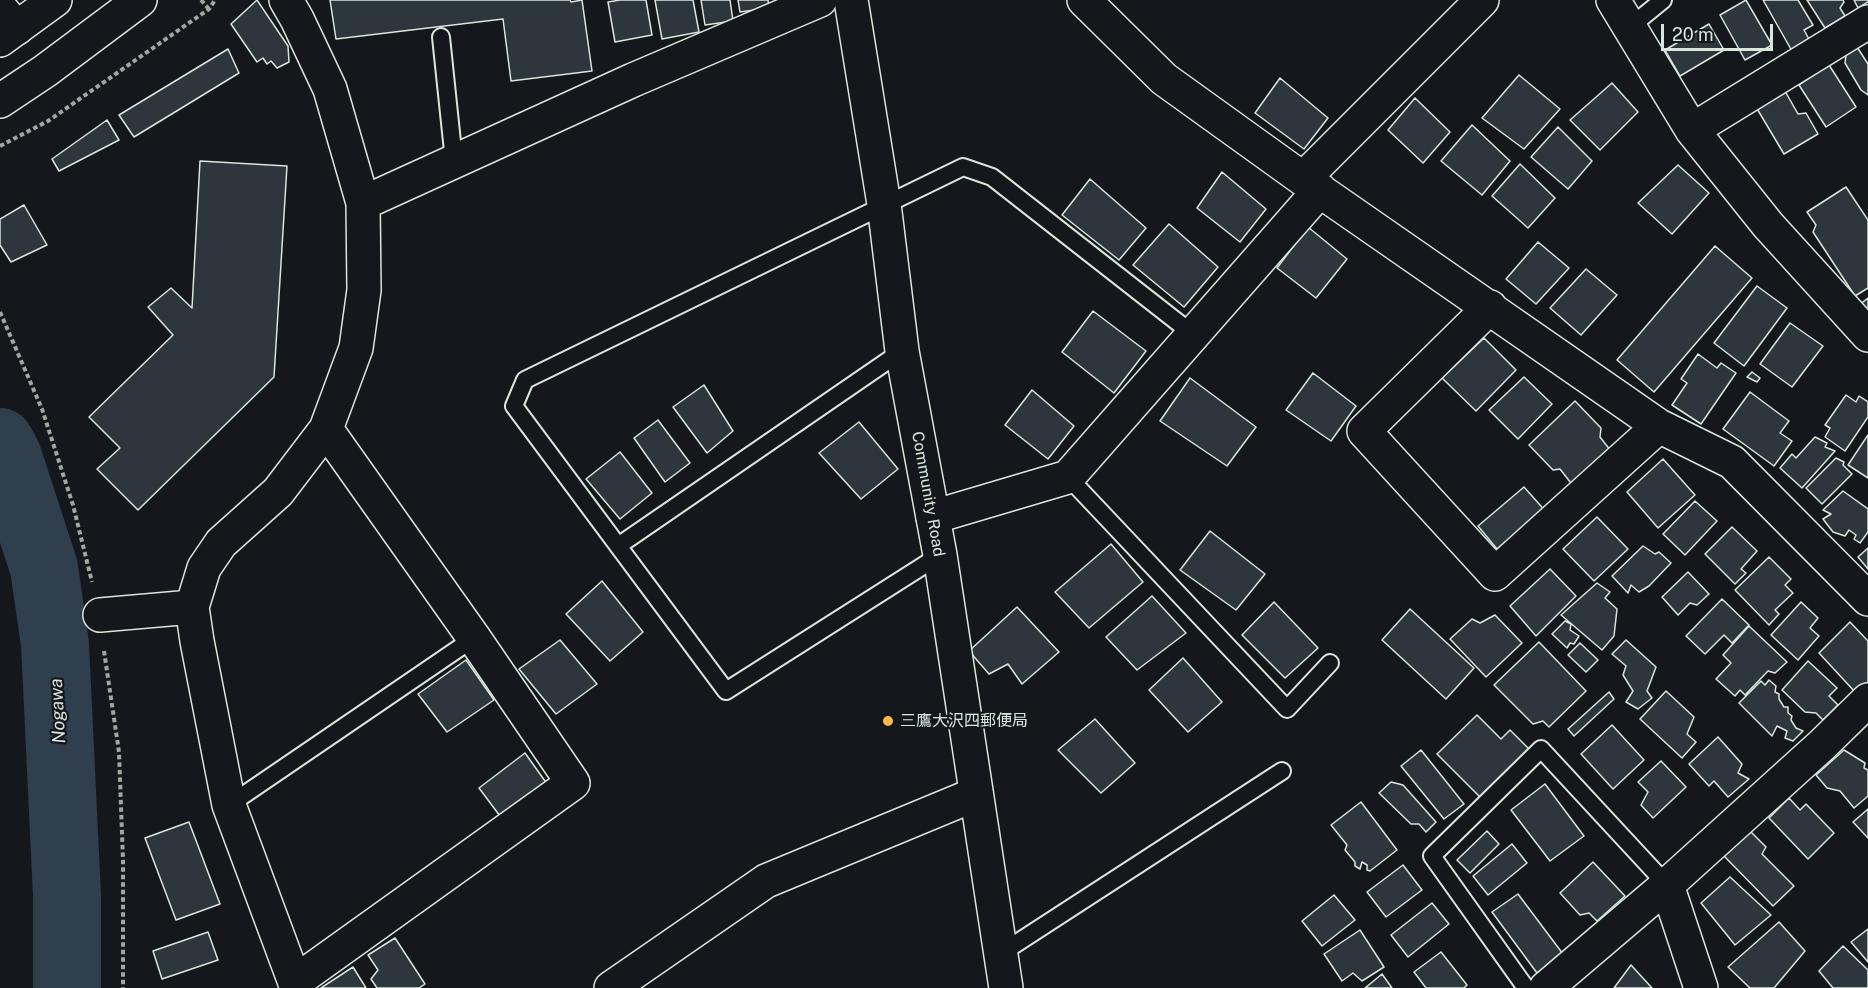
<!DOCTYPE html>
<html>
<head>
<meta charset="utf-8">
<style>
	body { margin:0 }
	#map { position:relative; width:1868px; height:988px; overflow:hidden; background:#14181c; font-family:"Public Sans",sans-serif }
	canvas { display:block }
	.scale { position:absolute; left:1661px; top:24px; width:112px; height:27px; box-sizing:border-box; border:3px solid #d8e6dc; border-top:0; padding-left:8px; font-size:18px; line-height:21px; white-space:nowrap; color:#d8e6dc; -webkit-text-stroke:4px #14181c; paint-order:stroke }
</style>
</head>
<body>
<div id="map">
<canvas width="1868" height="988"></canvas>
<div class="scale">20 m</div>
</div>
<script>
const ctx = document.querySelector('canvas').getContext('2d');
ctx.lineJoin = 'round';
const poly = rows => new Path2D(rows.map(r => 'M' + r).join(''));
function stroke(path, color, width, dash) { ctx.strokeStyle = color; ctx.lineWidth = width; ctx.lineCap = dash ? 'butt' : 'round'; ctx.setLineDash(dash || []); ctx.stroke(path); }
function fill(path, color) { ctx.fillStyle = color; ctx.fill(path, 'evenodd'); }
function drawText(font, color, halo, rows, align = 'center') {
  ctx.font = font + ' "Public Sans","Noto Sans JP",sans-serif'; ctx.lineWidth = 4.5; ctx.setLineDash([]); ctx.textBaseline = 'middle'; ctx.strokeStyle = halo; ctx.fillStyle = color; for (const [text, x, y, turn = 0] of rows) {
    ctx.save(); ctx.translate(x, y); ctx.rotate((+turn || 0) * Math.PI / 180); ctx.textAlign = isNaN(turn) ? turn : align; if (halo) ctx.strokeText(text, 0, 0); ctx.fillText(text, 0, 0); ctx.restore();
  }
}
stroke(poly([
	[0,442,8,457,44,568,55,644,67,896,67,988]
]), '#2f3f4d', 68);
const building = poly([
	[257,0,288,46,289,62,277,68,271,61,267,64,263,58,257,62,231,24,257,0],
	[330,0,570,0,571,2,582,0,592,71,511,81,503,19,336,39,330,0],
	[620,0,646,0,652,35,615,42,608,2,620,0],
	[655,0,693,0,699,32,662,39,655,0],
	[701,0,730,0,733,21,705,25,701,0],
	[738,0,768,0,769,8,740,12,738,0],
	[1746,0,1772,45,1745,60,1720,15,1746,0],
	[1763,0,1798,0,1813,25,1804,30,1810,41,1792,51,1763,0],
	[1807,0,1843,0,1844,2,1840,8,1845,16,1825,28,1807,0],
	[1854,0,1868,0,1868,2,1858,8,1854,0],
	[1709,24,1724,50,1680,76,1665,50,1709,24],
	[1857,47,1868,64,1868,95,1861,90,1845,63,1846,55,1857,47],
	[228,49,239,73,134,137,119,115,228,49],
	[1829,65,1856,107,1826,127,1799,85,1829,65],
	[1519,75,1560,109,1524,149,1482,118,1519,75],
	[1280,78,1328,118,1304,149,1255,113,1280,78],
	[1612,83,1638,112,1600,150,1570,120,1612,83],
	[1785,91,1798,114,1806,113,1818,134,1784,154,1756,107,1785,91],
	[1415,98,1450,132,1423,163,1388,130,1415,98],
	[107,120,119,140,59,171,52,159,107,120],
	[1472,125,1510,161,1482,195,1441,161,1472,125],
	[1558,127,1592,161,1568,189,1531,157,1558,127],
	[200,161,287,166,274,377,138,510,97,469,120,448,89,417,173,335,148,307,171,288,192,308,200,161],
	[1520,164,1555,198,1528,228,1492,196,1520,164],
	[1678,165,1709,193,1672,234,1638,203,1678,165],
	[1222,172,1266,209,1240,242,1197,208,1222,172],
	[1090,179,1146,228,1119,260,1062,215,1090,179],
	[1846,187,1868,220,1868,288,1855,296,1813,232,1816,225,1807,212,1846,187],
	[24,205,47,245,11,262,0,245,0,219,24,205],
	[1169,224,1218,267,1184,307,1133,265,1169,224],
	[1308,227,1347,259,1316,298,1277,268,1308,227],
	[1538,242,1569,268,1536,304,1506,279,1538,242],
	[1715,246,1752,278,1654,392,1617,360,1715,246],
	[1586,269,1617,295,1581,335,1550,308,1586,269],
	[1757,286,1787,308,1744,366,1714,343,1757,286],
	[1868,298,1868,327,1854,309,1868,298],
	[1093,311,1146,351,1114,393,1062,352,1093,311],
	[1790,323,1823,346,1792,387,1760,364,1790,323],
	[1484,338,1516,370,1476,411,1442,378,1484,338],
	[1698,354,1717,368,1721,363,1736,373,1701,424,1672,405,1687,383,1681,379,1698,354],
	[1752,372,1760,378,1757,382,1747,377,1752,372],
	[1313,373,1356,406,1331,441,1286,410,1313,373],
	[1524,377,1552,404,1518,439,1489,410,1524,377],
	[1190,378,1256,427,1227,466,1160,421,1190,378],
	[704,385,733,431,707,453,673,407,704,385],
	[1032,390,1074,426,1048,459,1005,425,1032,390],
	[1750,392,1789,421,1780,433,1792,441,1774,466,1723,429,1750,392],
	[1846,395,1856,402,1859,396,1868,402,1868,417,1845,451,1825,437,1830,428,1825,425,1846,395],
	[1575,401,1601,428,1600,437,1614,455,1574,487,1560,469,1553,470,1529,445,1575,401],
	[658,420,690,463,665,482,634,438,658,420],
	[859,422,898,469,861,499,819,453,859,422],
	[1868,435,1868,478,1848,465,1868,435],
	[1815,437,1827,443,1825,447,1835,451,1802,488,1780,468,1792,454,1796,458,1815,437],
	[620,452,652,493,620,519,586,479,620,452],
	[1836,458,1844,462,1843,465,1852,474,1822,504,1806,488,1836,458],
	[1663,459,1695,495,1658,528,1627,492,1663,459],
	[1524,487,1548,514,1513,545,1505,542,1497,549,1478,526,1524,487],
	[1843,491,1868,509,1868,532,1860,543,1854,539,1856,535,1849,530,1845,536,1833,532,1823,519,1831,514,1823,510,1843,491],
	[1695,501,1717,521,1685,555,1663,534,1695,501],
	[1597,517,1628,549,1594,581,1563,549,1597,517],
	[1732,527,1757,551,1741,569,1746,573,1735,584,1705,554,1732,527],
	[1210,531,1265,574,1236,610,1180,570,1210,531],
	[1111,544,1143,582,1089,628,1055,592,1111,544],
	[1643,546,1655,554,1659,552,1671,563,1649,586,1639,592,1631,585,1628,593,1612,576,1643,546],
	[1868,548,1868,569,1858,557,1868,548],
	[1769,557,1791,579,1785,585,1793,593,1775,610,1779,614,1769,625,1735,590,1769,557],
	[1550,569,1576,596,1536,636,1510,606,1550,569],
	[1688,572,1709,594,1697,605,1690,603,1678,615,1662,597,1688,572],
	[602,581,643,632,610,661,566,614,602,581],
	[1597,583,1610,592,1605,598,1617,609,1614,636,1602,650,1561,615,1597,583],
	[1152,596,1186,633,1137,670,1106,637,1152,596],
	[1722,599,1749,625,1732,643,1724,635,1705,654,1686,636,1722,599],
	[1274,602,1318,648,1285,678,1242,635,1274,602],
	[1801,602,1818,618,1810,628,1819,636,1798,660,1771,635,1801,602],
	[1017,607,1059,652,1022,684,1008,664,989,674,969,651,1017,607],
	[1410,609,1474,668,1446,699,1382,640,1410,609],
	[1495,615,1522,643,1486,677,1450,639,1472,619,1480,623,1495,615],
	[1565,621,1571,624,1570,630,1579,636,1574,644,1570,643,1567,648,1552,634,1565,621],
	[1850,622,1868,641,1868,682,1856,693,1819,653,1850,622],
	[1749,626,1787,662,1775,673,1768,671,1745,695,1740,690,1735,696,1716,679,1731,663,1723,655,1749,626],
	[560,640,597,684,556,714,519,669,560,640],
	[1626,640,1656,667,1647,691,1652,698,1638,709,1626,702,1633,691,1623,675,1626,666,1612,654,1626,640],
	[1539,642,1586,691,1549,727,1543,721,1533,724,1494,685,1539,642],
	[1580,643,1598,660,1586,672,1568,655,1580,643],
	[1183,658,1222,702,1188,732,1149,690,1183,658],
	[466,660,494,700,447,732,418,694,466,660],
	[1808,661,1837,688,1829,696,1838,705,1823,720,1816,713,1805,712,1782,690,1808,661],
	[1769,680,1776,686,1775,692,1779,694,1779,699,1784,707,1788,707,1788,713,1792,716,1791,720,1796,728,1803,731,1793,741,1785,738,1787,731,1777,726,1772,736,1739,703,1761,681,1765,685,1769,680],
	[1666,691,1694,717,1687,734,1696,742,1682,758,1640,719,1666,691],
	[1609,692,1614,699,1574,736,1568,729,1609,692],
	[1477,715,1501,739,1510,730,1529,749,1480,797,1437,754,1477,715],
	[1095,719,1135,763,1101,793,1058,750,1095,719],
	[1612,725,1644,760,1613,789,1581,754,1612,725],
	[1718,737,1742,764,1738,773,1749,779,1728,797,1714,781,1709,786,1689,764,1718,737],
	[1421,750,1464,804,1444,819,1401,766,1421,750],
	[1844,750,1865,763,1864,768,1868,770,1868,796,1854,808,1840,791,1827,788,1816,775,1844,750],
	[525,753,550,788,503,820,479,788,525,753],
	[1661,761,1686,787,1653,818,1641,805,1648,792,1638,782,1661,761],
	[1391,782,1403,785,1436,822,1426,832,1419,824,1411,824,1379,793,1391,782],
	[1545,784,1584,836,1550,861,1511,810,1545,784],
	[1789,798,1800,810,1806,804,1834,833,1808,859,1769,818,1789,798],
	[1361,802,1397,850,1370,871,1367,870,1367,865,1362,862,1360,869,1355,866,1355,862,1345,850,1347,845,1331,825,1361,802],
	[1868,809,1868,838,1853,822,1868,809],
	[189,822,220,904,176,920,145,838,189,822],
	[1487,831,1499,844,1470,873,1457,860,1487,831],
	[1750,831,1766,847,1762,854,1794,886,1773,906,1724,856,1750,831],
	[1512,844,1527,863,1488,895,1473,876,1512,844],
	[1593,862,1625,896,1597,921,1589,913,1580,915,1560,893,1593,862],
	[1403,865,1422,890,1386,917,1367,892,1403,865],
	[1730,877,1771,915,1735,945,1701,903,1730,877],
	[1518,894,1563,954,1537,973,1492,912,1518,894],
	[1334,895,1355,920,1322,946,1302,921,1334,895],
	[1432,903,1449,924,1408,957,1391,935,1432,903],
	[1779,922,1805,951,1774,988,1750,988,1728,967,1779,922],
	[1868,929,1868,962,1851,942,1868,929],
	[1360,930,1384,967,1362,981,1353,973,1342,981,1324,954,1360,930],
	[208,932,218,960,162,979,153,951,208,932],
	[395,938,425,984,419,988,377,988,371,979,378,970,368,955,395,938],
	[1843,946,1868,970,1868,988,1833,988,1819,971,1843,946],
	[1441,952,1467,985,1464,988,1426,988,1414,972,1441,952],
	[1631,965,1652,988,1614,988,1631,965],
	[353,967,366,988,321,988,353,967],
	[1382,974,1392,988,1365,988,1382,974]
]);
fill(building, '#2c363c');
stroke(building, '#d8e6dc', 1.5);
const lane = poly([
	[1630,27,1663,0],
	[441,37,454,161],
	[1068,477,1287,709,1330,663],
	[618,546,902,351],
	[940,555,726,691,514,406,525,380,963,167,992,177,1194,335],
	[229,805,474,638],
	[1000,954,1282,771],
	[1526,988,1432,856,1541,749,1667,885]
]);
const street = poly([
	[286,0,297,19,330,89,363,203,364,290,356,348,326,429,278,492,221,543,204,568,192,607,197,641,229,805,297,988],
	[1084,0,1164,79,1303,179,1659,426,1732,462,1868,599],
	[1613,0,1692,130,1768,225,1868,335],
	[0,8,17,28],
	[1692,130,1868,22],
	[1303,179,1482,0],
	[363,203,633,80,820,0],
	[1490,307,1364,431,1495,574,1659,426],
	[933,517,1068,477,1320,190],
	[100,615,192,607],
	[1667,885,1701,988],
	[295,982,573,783,474,638,326,429],
	[611,988,766,881,976,794],
	[1546,988,1667,885,1822,745,1868,700]
]);
const secondary = poly([
	[851,0,884,204,902,351,940,555,1006,988]
]);
const primary = poly([
	[0,40,55,0],
	[0,101,45,71,140,0]
]);
stroke(lane, '#d8e6dc', 20);
stroke(street, '#d8e6dc', 36);
stroke(secondary, '#d8e6dc', 36);
stroke(primary, '#d8e6dc', 36);
stroke(poly([
	[201,0,209,9],
	[0,146,48,121,209,9,215,0],
	[0,312,42,409,73,505,92,582],
	[104,651,119,752,123,860,123,988]
]), '#9da8a2', 4, [4.5, 3]);
stroke(lane, '#14181c', 16);
stroke(street, '#14181c', 33);
stroke(secondary, '#14181c', 33);
stroke(primary, '#14181c', 33);
for (const [x, y, r, color] of [
	[888,721,6,"#ffb74d"]
]) { const dot = new Path2D(); dot.arc(x, y, r, 0, 2 * Math.PI); ctx.fillStyle = color; ctx.fill(dot); stroke(dot, '#14181c', 2); }
drawText('16px', '#d8e6dc', '#14181c', [
	["Community Road",928,494,80]
]);
drawText('16px', '#d8e6dc', '#14181c', [
	["三鷹大沢四郵便局",900,721]
], 'left');
drawText('italic 18px', '#d8e6dc', '#14181c', [
	["Nogawa",58,711,-93]
]);
</script>
</body>
</html>
